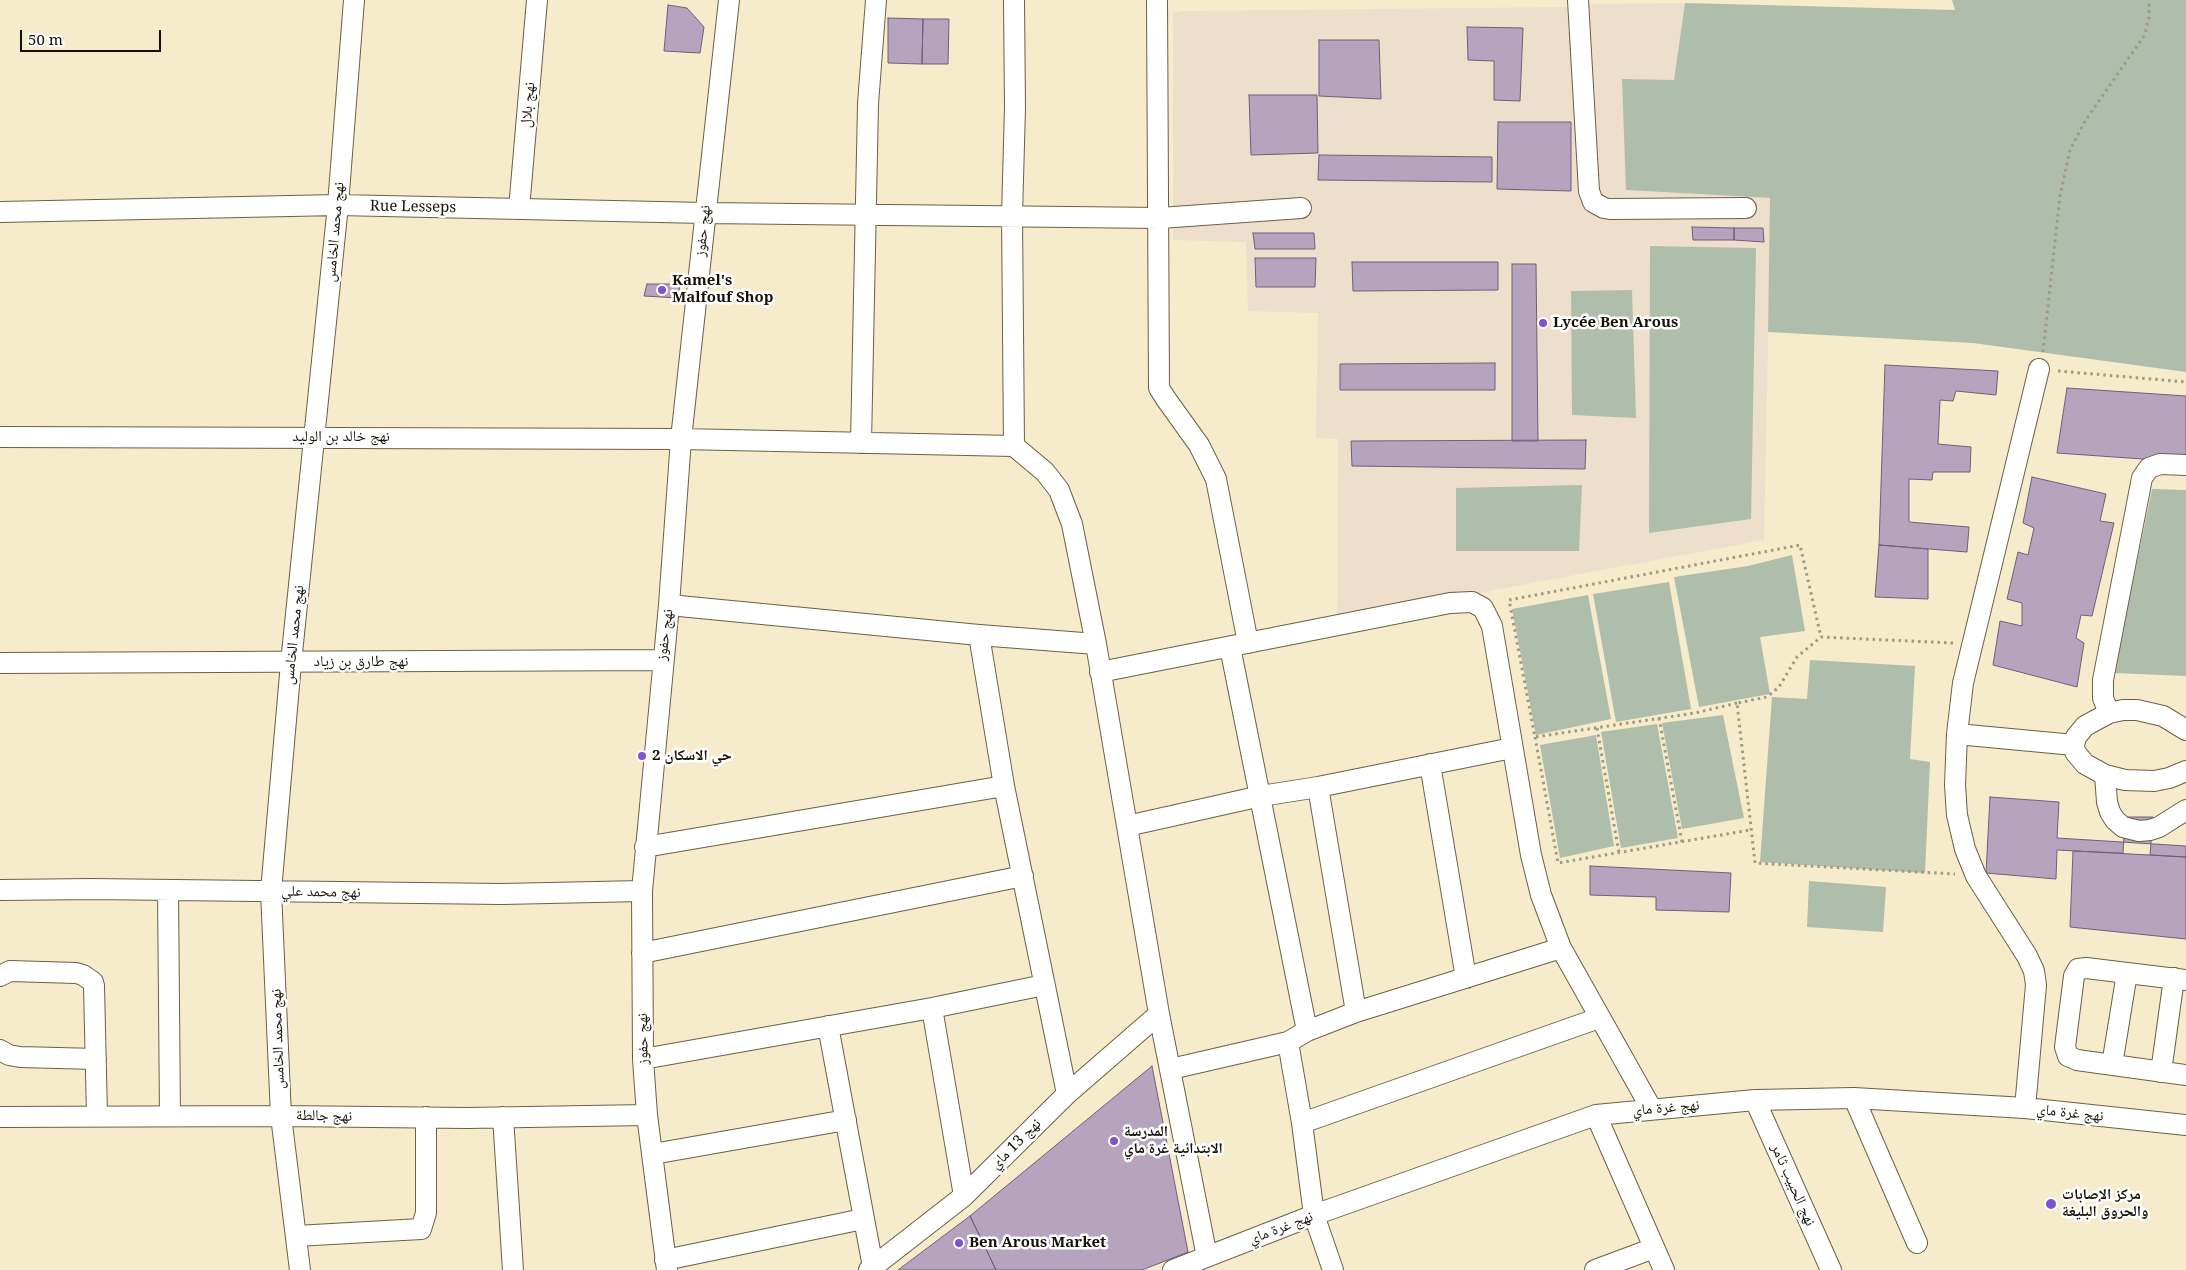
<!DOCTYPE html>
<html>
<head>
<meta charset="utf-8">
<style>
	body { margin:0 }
	#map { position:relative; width:2186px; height:1270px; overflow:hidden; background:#f6ebcb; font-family:"Noto Serif",serif }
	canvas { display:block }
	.scale { position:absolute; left:20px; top:30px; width:141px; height:22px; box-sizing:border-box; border:2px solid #151106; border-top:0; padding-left:6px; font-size:15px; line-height:18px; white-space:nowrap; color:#151106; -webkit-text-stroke:4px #fff; paint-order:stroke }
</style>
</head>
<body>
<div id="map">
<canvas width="2186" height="1270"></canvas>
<div class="scale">50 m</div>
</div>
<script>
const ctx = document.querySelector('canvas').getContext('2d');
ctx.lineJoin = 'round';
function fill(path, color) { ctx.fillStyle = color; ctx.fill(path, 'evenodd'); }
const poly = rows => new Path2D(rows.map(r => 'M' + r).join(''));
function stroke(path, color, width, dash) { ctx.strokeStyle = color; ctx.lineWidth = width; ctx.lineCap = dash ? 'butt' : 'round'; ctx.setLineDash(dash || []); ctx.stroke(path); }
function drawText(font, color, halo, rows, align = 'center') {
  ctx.font = font + ' "Noto Serif","Noto Naskh Arabic",serif'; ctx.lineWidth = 5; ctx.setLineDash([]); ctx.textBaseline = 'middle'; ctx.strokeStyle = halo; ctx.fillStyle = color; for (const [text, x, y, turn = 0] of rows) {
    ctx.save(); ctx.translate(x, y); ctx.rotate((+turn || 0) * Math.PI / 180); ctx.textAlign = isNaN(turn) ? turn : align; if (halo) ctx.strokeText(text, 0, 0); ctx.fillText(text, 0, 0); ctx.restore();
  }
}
fill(poly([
	[1685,3,1674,81,1622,79,1627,190,1771,198,1764,540,1494,590,1337,625,1338,439,1316,438,1318,313,1248,311,1246,242,1173,240,1173,13,1182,11,1570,7,1587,4]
]), '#eedecc');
fill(poly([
	[1952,0,2186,0,2186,372,1973,343,1768,332,1770,198,1626,190,1622,79,1674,80,1685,3,1955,10],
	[1650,246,1756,248,1751,519,1649,533],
	[1632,290,1636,418,1572,415,1571,291],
	[1582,485,1579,551,1456,551,1456,488],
	[2152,489,2186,490,2186,676,2114,673],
	[1792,555,1805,631,1760,637,1770,694,1699,707,1674,577,1748,566],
	[1669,582,1691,709,1616,722,1593,594],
	[1588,595,1611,719,1536,735,1512,609],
	[1810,660,1915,666,1910,759,1930,762,1925,873,1760,862,1772,697,1807,699],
	[1723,715,1744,818,1682,829,1662,723],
	[1657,724,1678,838,1621,848,1601,732],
	[1596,735,1614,846,1560,858,1540,745],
	[1809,881,1886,887,1883,932,1807,927]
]), '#afbeaa');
const building = poly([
	[668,5,687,8,704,27,700,53,664,51,668,5],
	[888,18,923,19,922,64,888,63,888,18],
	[923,19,949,19,948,64,922,64,923,19],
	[1467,27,1523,28,1520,101,1494,100,1494,61,1468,60,1467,27],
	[1319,40,1379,40,1381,99,1319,96,1319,40],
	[1249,95,1317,95,1318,153,1251,155,1249,95],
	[1498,122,1571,122,1571,191,1497,189,1498,122],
	[1319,155,1492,157,1492,182,1318,180,1319,155],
	[1692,227,1734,228,1734,240,1693,240,1692,227],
	[1734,228,1763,228,1764,242,1734,240,1734,228],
	[1253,233,1314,233,1315,249,1255,249,1253,233],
	[1255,258,1316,258,1315,287,1256,287,1255,258],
	[1352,262,1498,262,1498,290,1353,291,1352,262],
	[1512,264,1536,264,1538,441,1512,441,1512,264],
	[647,284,680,284,678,298,644,296,647,284],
	[1495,363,1495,390,1340,390,1340,364,1495,363],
	[1885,365,1998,371,1996,395,1956,391,1953,401,1940,400,1938,444,1971,447,1970,472,1933,472,1932,480,1909,479,1909,522,1969,527,1967,552,1879,545,1885,365],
	[2067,388,2186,396,2186,462,2057,453,2067,388],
	[1586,440,1585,469,1352,466,1351,441,1586,440],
	[2032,477,2106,494,2100,521,2114,523,2092,616,2081,615,2076,638,2084,643,2077,687,1993,665,2000,621,2022,626,2022,603,2007,599,2018,552,2028,555,2034,528,2023,523,2032,477],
	[1879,545,1928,549,1928,599,1875,597,1879,545],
	[1990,797,2059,802,2057,838,2186,846,2186,857,2057,850,2056,879,1986,873,1990,797],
	[2125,817,2153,817,2150,855,2186,857,2186,939,2070,927,2073,851,2123,853,2125,817],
	[1590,866,1731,873,1729,912,1656,910,1656,897,1590,895,1590,866],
	[1152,1066,1188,1252,1142,1270,996,1270,970,1216,1152,1066],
	[970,1216,996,1270,898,1270,970,1216]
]);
fill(building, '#b6a4bf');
stroke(building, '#705f78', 1);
const minor = poly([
	[1014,0,1015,108,1012,215,1014,446,1045,472,1059,490,1072,524,1096,644,1159,1014,1207,1257],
	[1157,0,1159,388,1166,399,1199,445,1216,479,1248,643],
	[1578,0,1589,191,1593,202,1604,208,1610,209,1746,208],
	[519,209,537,0],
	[0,212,338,205,705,213,1160,218,1301,208],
	[0,437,681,439,1014,446],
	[861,443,868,104,876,0],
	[669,605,979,635,1096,644],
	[979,635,1004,786,1067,1094],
	[1230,647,1307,1031],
	[0,663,662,660],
	[1100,672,1450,603,1472,602,1483,608,1492,626,1531,855,1541,895,1561,948,1651,1108],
	[2109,713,2103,698,2103,680,2142,478,2149,468,2160,464,2186,465],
	[2186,730,2163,716,2137,710,2123,710,2109,713,2085,726,2076,737,2074,745,2075,752,2085,764,2105,775,2125,780,2154,781,2169,778,2186,771],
	[1957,734,2074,745],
	[1430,764,1466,978],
	[2105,775,2107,802,2110,812,2115,820,2123,827,2139,831,2150,830,2159,827,2186,810],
	[1318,787,1356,1012],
	[1127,826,1261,796,1318,787,1512,748],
	[645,847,1004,786],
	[0,890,92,889,502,894,642,891],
	[168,890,170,1116],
	[642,953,1023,876],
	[0,976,10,971,76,973,83,975,93,982,94,986,97,1116],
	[2186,980,2086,968,2078,969,2074,976,2065,1047,2068,1056,2077,1060,2186,1075],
	[932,1008,964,1196],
	[828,1026,873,1267],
	[1288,1042,1302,1123,1314,1215,1333,1270],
	[0,1050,9,1055,20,1057,96,1059],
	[643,1059,932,1008,1044,985],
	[2112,1065,2127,973],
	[1171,1069,1288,1042,1307,1031,1356,1012,1561,948],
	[2161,1072,2174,978],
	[1854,1098,1917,1243],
	[1755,1100,1831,1270],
	[2025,1108,2036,985,2034,971,2027,956,1976,876,1965,849,1957,815,1955,785,1957,734,1963,683,2039,369],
	[1596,1115,1664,1270],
	[0,1117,281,1116,467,1118,647,1115],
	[503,1117,513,1270],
	[1302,1123,1599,1018],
	[653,1154,846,1120],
	[296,1236,421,1229,426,1213,426,1117],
	[665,1260,863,1219],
	[300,1270,281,1116,271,891,291,663,338,205,354,0],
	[667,1270,647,1115,643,1059,642,891,669,605,681,439,729,0],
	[869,1270,964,1196,1067,1094,1159,1014],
	[1173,1270,1314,1215,1596,1115,1755,1100,1854,1098,2025,1108,2186,1125],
	[1595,1270,1654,1248]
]);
stroke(minor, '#6a6044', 22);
stroke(poly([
	[2043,352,2060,196,2070,150,2085,121,2144,36,2149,18,2149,0],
	[2058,371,2186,382],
	[1953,643,1821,637,1797,657,1779,687,1767,697,1737,703,1755,863,1955,874],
	[1737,703,1695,713,1535,737,1509,600,1800,545,1821,637],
	[1659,718,1682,842],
	[1597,728,1619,853],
	[1535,737,1558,863,1750,830]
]), '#a19981', 3, [2.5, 4]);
stroke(minor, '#fff', 20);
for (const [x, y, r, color] of [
	[662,290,5,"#7c54cd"],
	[1543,323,5,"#7c54cd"],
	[642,756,5,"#7c54cd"],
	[1114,1141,5,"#7c54cd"],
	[2051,1204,6,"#7c54cd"],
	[959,1243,5,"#7c54cd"]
]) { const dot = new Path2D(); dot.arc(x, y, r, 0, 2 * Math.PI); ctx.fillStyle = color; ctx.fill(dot); stroke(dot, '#fff', 2); }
drawText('15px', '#151106', '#fff', [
	["نهج بلال",528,105,-85],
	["Rue Lesseps",413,207,1],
	["نهج حفوز",703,231,-84],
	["نهج محمد الخامس",335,232,-85],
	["نهج خالد بن الوليد",341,437],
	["نهج محمد الخامس",294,635,-84],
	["نهج حفوز",665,635,-83],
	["نهج طارق بن زياد",361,662],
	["نهج محمد علي",321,892,1],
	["نهج محمد الخامس",278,1039,-92],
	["نهج حفوز",643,1039,-91],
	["نهج غرة ماي",1666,1108,-5],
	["نهج غرة ماي",2070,1113,6],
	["نهج جالطة",324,1116,1],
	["نهج 13 ماي",1016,1144,-45],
	["نهج الحبيب ثامر",1793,1185,66],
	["نهج غرة ماي",1281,1228,-21]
]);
drawText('bold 15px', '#151106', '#fff', [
	["Kamel's",672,281],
	["Malfouf Shop",672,298],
	["Lycée Ben Arous",1553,323],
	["حي الاسكان 2",652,756],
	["المدرسة",1124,1132],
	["الابتدائية غرة ماي",1124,1149],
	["مركز الإصابات",2062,1195],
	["والحروق البليغة",2062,1212],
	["Ben Arous Market",969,1243]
], 'left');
</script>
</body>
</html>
